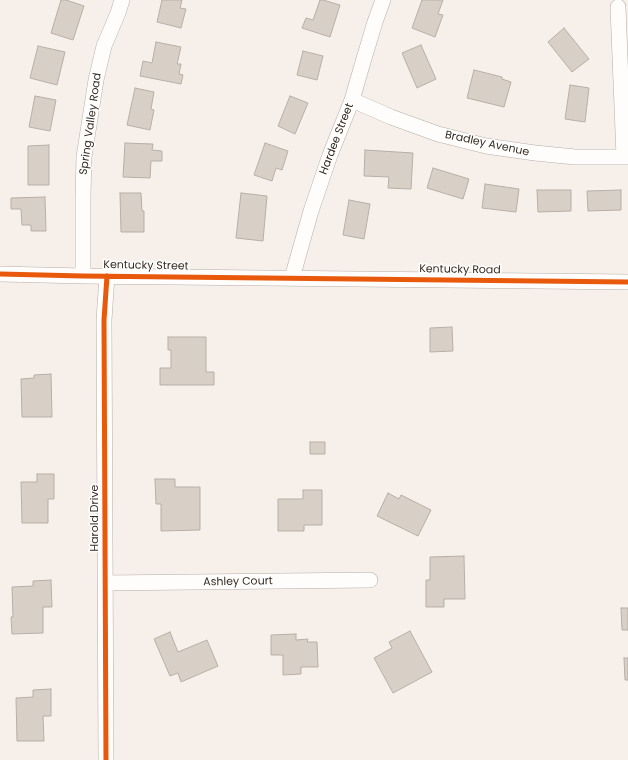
<!DOCTYPE html>
<html>
<head>
<meta charset="utf-8">
<style>
	body { margin:0 }
	canvas { display:block; background:#f7f0ea }
</style>
</head>
<body>
<canvas width="628" height="760"></canvas>
<script>
const ctx = document.querySelector('canvas').getContext('2d');
ctx.lineJoin = 'round';
function fill(path, color) { ctx.fillStyle = color; ctx.fill(path, 'evenodd'); }
const poly = rows => new Path2D(rows.map(r => 'M' + r).join(''));
function stroke(path, color, width, dash) { ctx.strokeStyle = color; ctx.lineWidth = width; ctx.lineCap = dash ? 'butt' : 'round'; ctx.setLineDash(dash || []); ctx.stroke(path); }
function drawText(font, color, halo, rows, align = 'center') {
  ctx.font = font + ' Poppins,sans-serif'; ctx.lineWidth = 3; ctx.setLineDash([]); ctx.textBaseline = 'middle'; ctx.strokeStyle = halo; ctx.fillStyle = color; for (const [text, x, y, turn = 0] of rows) {
    ctx.save(); ctx.translate(x, y); ctx.rotate((+turn || 0) * Math.PI / 180); ctx.textAlign = isNaN(turn) ? turn : align; if (halo) ctx.strokeText(text, 0, 0); ctx.fillText(text, 0, 0); ctx.restore();
  }
}
const building = poly([
	[61,0,66,0,84,6,73,40,51,33,61,0],
	[162,0,182,0,180,8,186,9,181,28,157,22,162,0],
	[320,0,323,0,340,5,330,37,302,28,306,18,313,20,320,0],
	[422,0,443,0,438,14,443,15,435,37,412,28,422,0],
	[564,28,589,59,572,72,548,42,564,28],
	[156,42,181,47,177,64,181,64,179,74,183,75,181,84,140,76,143,61,152,63,156,42],
	[421,45,436,79,417,88,402,53,421,45],
	[38,46,65,52,57,85,30,78,38,46],
	[303,51,323,56,317,80,297,75,303,51],
	[474,70,502,77,502,79,511,82,504,107,467,98,474,70],
	[570,85,589,88,585,122,565,119,570,85],
	[135,88,154,92,151,109,154,110,150,130,127,125,135,88],
	[35,96,56,100,50,131,29,127,35,96],
	[290,96,308,103,295,134,278,126,290,96],
	[125,143,153,144,152,150,162,151,162,161,151,161,150,178,123,177,125,143],
	[265,143,288,151,282,170,276,168,272,181,254,175,265,143],
	[49,145,49,185,28,185,28,146,49,145],
	[365,150,413,153,411,189,388,188,389,177,364,176,365,150],
	[433,168,469,179,463,199,427,188,433,168],
	[485,184,519,189,516,212,482,208,485,184],
	[537,190,571,190,571,211,538,212,537,190],
	[621,190,621,210,588,211,587,191,621,190],
	[120,193,141,193,142,211,144,211,144,232,121,232,120,193],
	[241,193,267,196,263,241,236,238,241,193],
	[45,197,46,231,31,231,31,225,22,225,21,209,11,209,11,198,45,197],
	[349,200,370,204,364,239,343,235,349,200],
	[452,327,453,351,430,352,430,328,452,327],
	[168,337,206,337,206,372,214,372,214,385,160,385,160,368,171,368,171,350,168,350,168,337],
	[51,374,52,417,22,417,21,379,34,378,34,375,51,374],
	[310,442,325,442,325,454,310,454,310,442],
	[37,474,54,474,54,499,48,499,48,523,22,523,21,482,37,482,37,474],
	[155,479,175,479,175,487,200,487,200,530,161,531,161,504,156,504,155,479],
	[303,490,322,490,322,525,304,525,304,531,278,531,278,499,303,499,303,490],
	[388,493,399,499,401,495,431,510,418,536,377,516,388,493],
	[464,556,465,599,444,599,444,607,426,607,426,580,430,580,430,557,464,556],
	[51,580,52,607,43,607,43,633,12,634,11,617,13,617,12,587,33,586,33,581,51,580],
	[621,608,628,608,628,630,622,630,621,608],
	[410,631,432,672,393,693,374,658,392,648,389,642,410,631],
	[170,632,178,652,207,640,218,666,181,682,178,673,170,676,154,639,170,632],
	[296,634,296,640,308,639,307,642,317,642,318,667,301,667,301,674,283,675,283,655,271,655,271,635,296,634],
	[624,658,628,658,628,680,625,680,624,658],
	[51,689,51,716,43,716,44,741,17,741,16,698,33,697,33,690,51,689]
]);
fill(building, '#d8cfc7');
stroke(building, '#b7afa7', 1);
const minor = poly([
	[618,7,624,157],
	[352,100,391,117,438,134,486,146,535,153,575,157,628,157],
	[0,274,83,276,628,282],
	[83,276,83,196,84,157,96,80,104,46,118,13,122,0],
	[292,278,311,211,330,155,352,100,363,62,375,22,383,0],
	[105,583,370,580],
	[106,760,104,320,107,276]
]);
stroke(minor, '#b6aea7', 16);
stroke(minor, '#fefdfc', 15);
stroke(poly([
	[0,274,83,276,628,282],
	[106,760,104,320,107,276]
]), '#e8590c', 5);
drawText('11px', '#362b21', '#fff', [
	["Spring Valley Road",91,124,-82],
	["Hardee Street",337,139,-69],
	["Bradley Avenue",487,144,12],
	["Kentucky Street",146,266,1],
	["Kentucky Road",460,270,1],
	["Harold Drive",95,518,-90],
	["Ashley Court",238,582,-1]
]);
</script>
</body>
</html>
